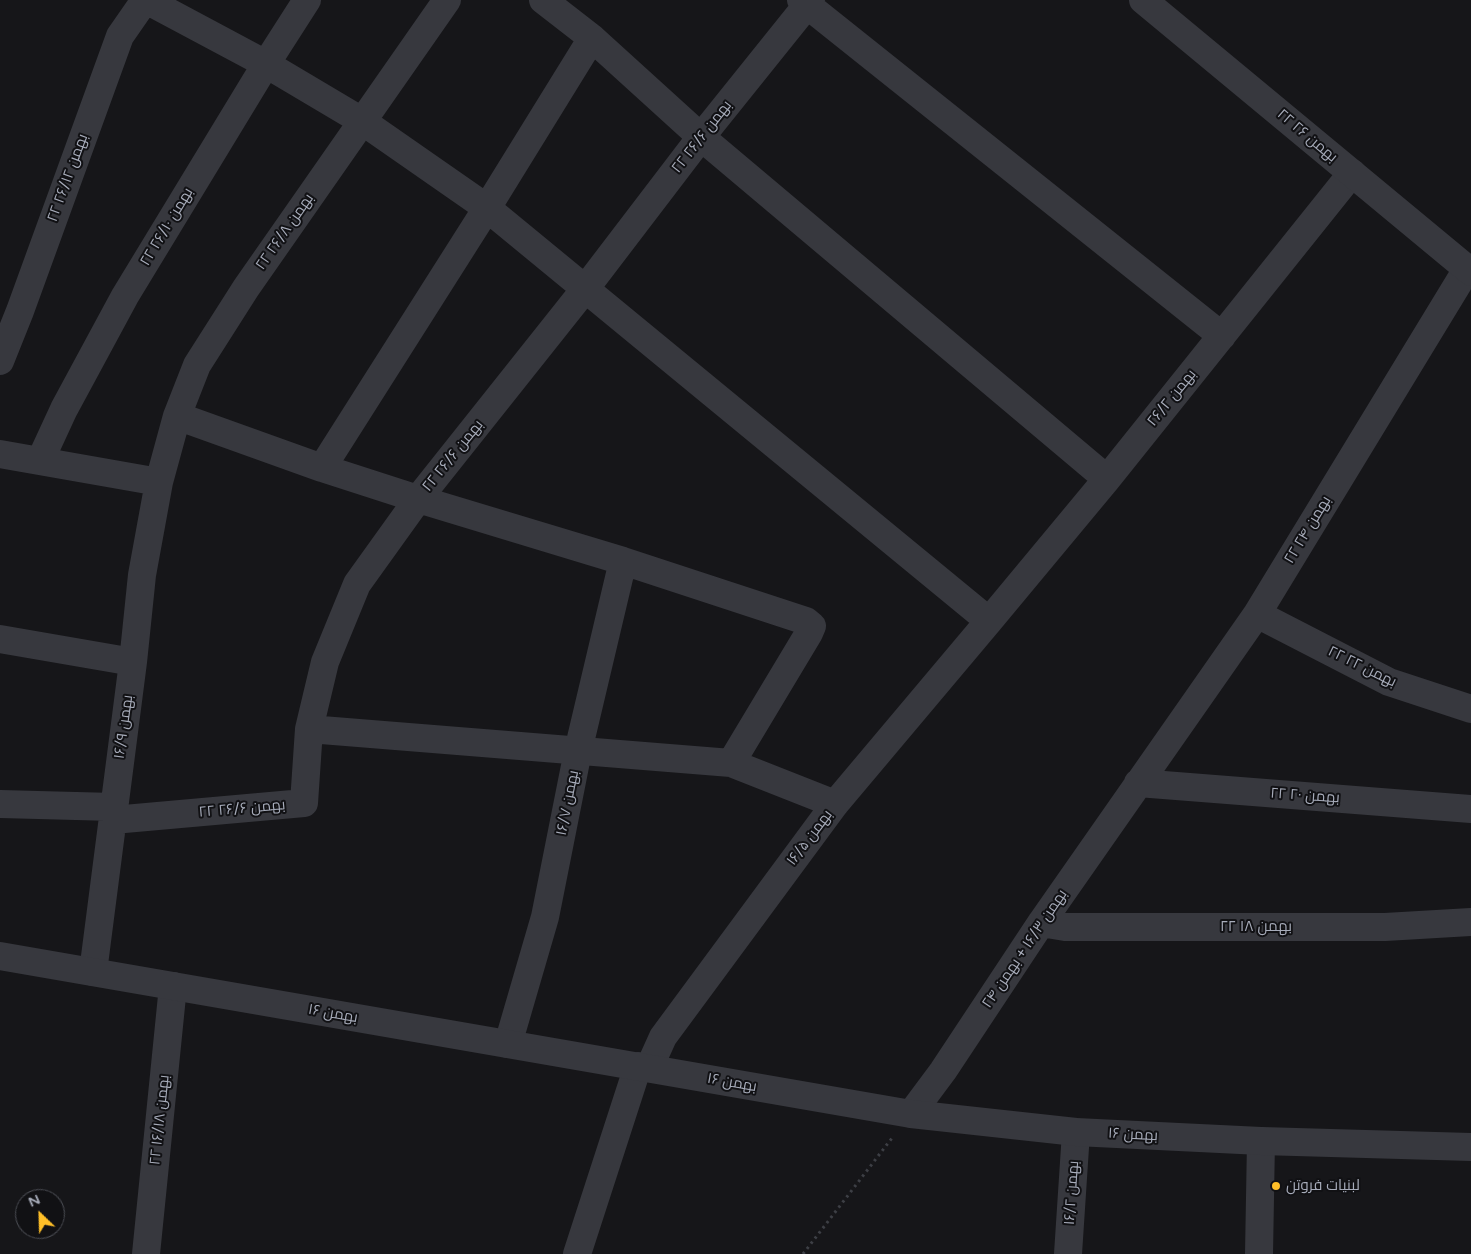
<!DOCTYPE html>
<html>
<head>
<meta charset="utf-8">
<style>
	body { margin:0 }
	#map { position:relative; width:1471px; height:1254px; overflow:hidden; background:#161619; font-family:"Varela Round",sans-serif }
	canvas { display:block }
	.north { position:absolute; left:15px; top:1189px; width:50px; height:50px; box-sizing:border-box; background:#111114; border:1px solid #4d4f56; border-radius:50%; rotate:336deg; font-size:14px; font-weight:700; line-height:20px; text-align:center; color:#a7acba }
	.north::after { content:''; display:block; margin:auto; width:18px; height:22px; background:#ffbf28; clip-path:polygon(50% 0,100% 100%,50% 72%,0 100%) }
</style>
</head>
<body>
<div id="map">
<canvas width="1471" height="1254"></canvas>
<div class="north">N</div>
</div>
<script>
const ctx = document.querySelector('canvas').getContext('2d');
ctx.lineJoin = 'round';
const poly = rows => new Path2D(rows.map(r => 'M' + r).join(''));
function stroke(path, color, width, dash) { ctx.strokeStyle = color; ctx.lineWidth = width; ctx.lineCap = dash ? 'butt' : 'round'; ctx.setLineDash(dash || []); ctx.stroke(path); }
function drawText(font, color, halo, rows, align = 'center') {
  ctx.font = font + ' "Varela Round",Cairo,sans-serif'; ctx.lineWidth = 4; ctx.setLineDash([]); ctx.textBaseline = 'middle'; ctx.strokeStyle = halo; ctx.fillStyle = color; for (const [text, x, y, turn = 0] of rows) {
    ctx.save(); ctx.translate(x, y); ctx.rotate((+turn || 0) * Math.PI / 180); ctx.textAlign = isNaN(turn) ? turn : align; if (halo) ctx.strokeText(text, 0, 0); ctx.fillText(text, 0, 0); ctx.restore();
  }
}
stroke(poly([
	[803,1254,892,1138]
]), '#3d3f45', 3, [2.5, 4]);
stroke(poly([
	[146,0,266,64,362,121,487,208,989,621],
	[543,0,592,38,701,137,1107,479],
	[801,0,1222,336],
	[0,361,20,311,120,36,145,0],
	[177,416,322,468,418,499,623,561,806,621,812,626,809,633,731,763],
	[0,454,159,482],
	[40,461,64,409,125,296,266,64,307,0],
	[322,468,487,208,592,38],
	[1257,614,1389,682,1471,709],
	[0,639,133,662],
	[309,729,731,763,835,804],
	[1138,783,1471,809],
	[0,804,114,807],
	[113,820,304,803,309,729,325,662,357,584,418,499,585,289,701,137,811,0],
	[1041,923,1065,927,1385,927,1471,922],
	[93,972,133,662,142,575,159,482,177,416,197,365,246,288,447,0],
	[508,1044,545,917,578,751,623,561],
	[649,1068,663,1037,835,804,989,621,1107,479,1352,173],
	[911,1114,943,1071,1041,923,1257,614,1467,269],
	[146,1254,173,986],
	[577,1254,638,1066],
	[1068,1254,1076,1132],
	[1259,1254,1261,1141]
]), '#37383e', 28);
stroke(poly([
	[1143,0,1471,272],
	[0,956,911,1114,1076,1132,1261,1141,1471,1147]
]), '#37383e', 28);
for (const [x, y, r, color] of [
	[1276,1186,5,"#ffbf28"]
]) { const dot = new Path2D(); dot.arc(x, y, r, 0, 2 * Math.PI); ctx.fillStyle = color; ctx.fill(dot); stroke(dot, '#111114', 2); }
drawText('15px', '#a7acba', '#111114', [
	["۲۲ بهمن ۲۶",1307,136,40],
	["۲۲ بهمن ۲۶/۶",702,137,-52],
	["۲۲ بهمن ۲۶/۱۲",68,178,-70],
	["۲۲ بهمن ۲۶/۱۰",167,227,-59],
	["۲۲ بهمن ۲۶/۸",285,232,-55],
	["بهمن ۲۶/۲",1172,398,-51],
	["۲۲ بهمن ۲۶/۶",453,456,-51],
	["۲۲ بهمن ۲۴",1308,530,-59],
	["۲۲ بهمن ۲۲",1362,667,26],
	["بهمن ۱۶/۹",124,727,-82],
	["۲۲ بهمن ۲۰",1305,796,4],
	["بهمن ۱۶/۷",568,803,-79],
	["۲۲ بهمن ۲۶/۶",242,809,-5],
	["بهمن ۱۶/۵",810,838,-53],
	["۲۲ بهمن ۱۸",1256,927],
	["بهمن ۱۶/۳ + بهمن ۲۴",1025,949,-56],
	["بهمن ۱۶",333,1014,10],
	["بهمن ۱۶",732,1083,10],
	["۲۲ بهمن ۱۶/۱۸",160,1120,-84],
	["بهمن ۱۶",1133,1135,3],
	["بهمن ۱۶/۲",1072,1193,-86]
]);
drawText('15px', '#a7acba', '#111114', [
	["لبنیات فروتن",1286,1186]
], 'left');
</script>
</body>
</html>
